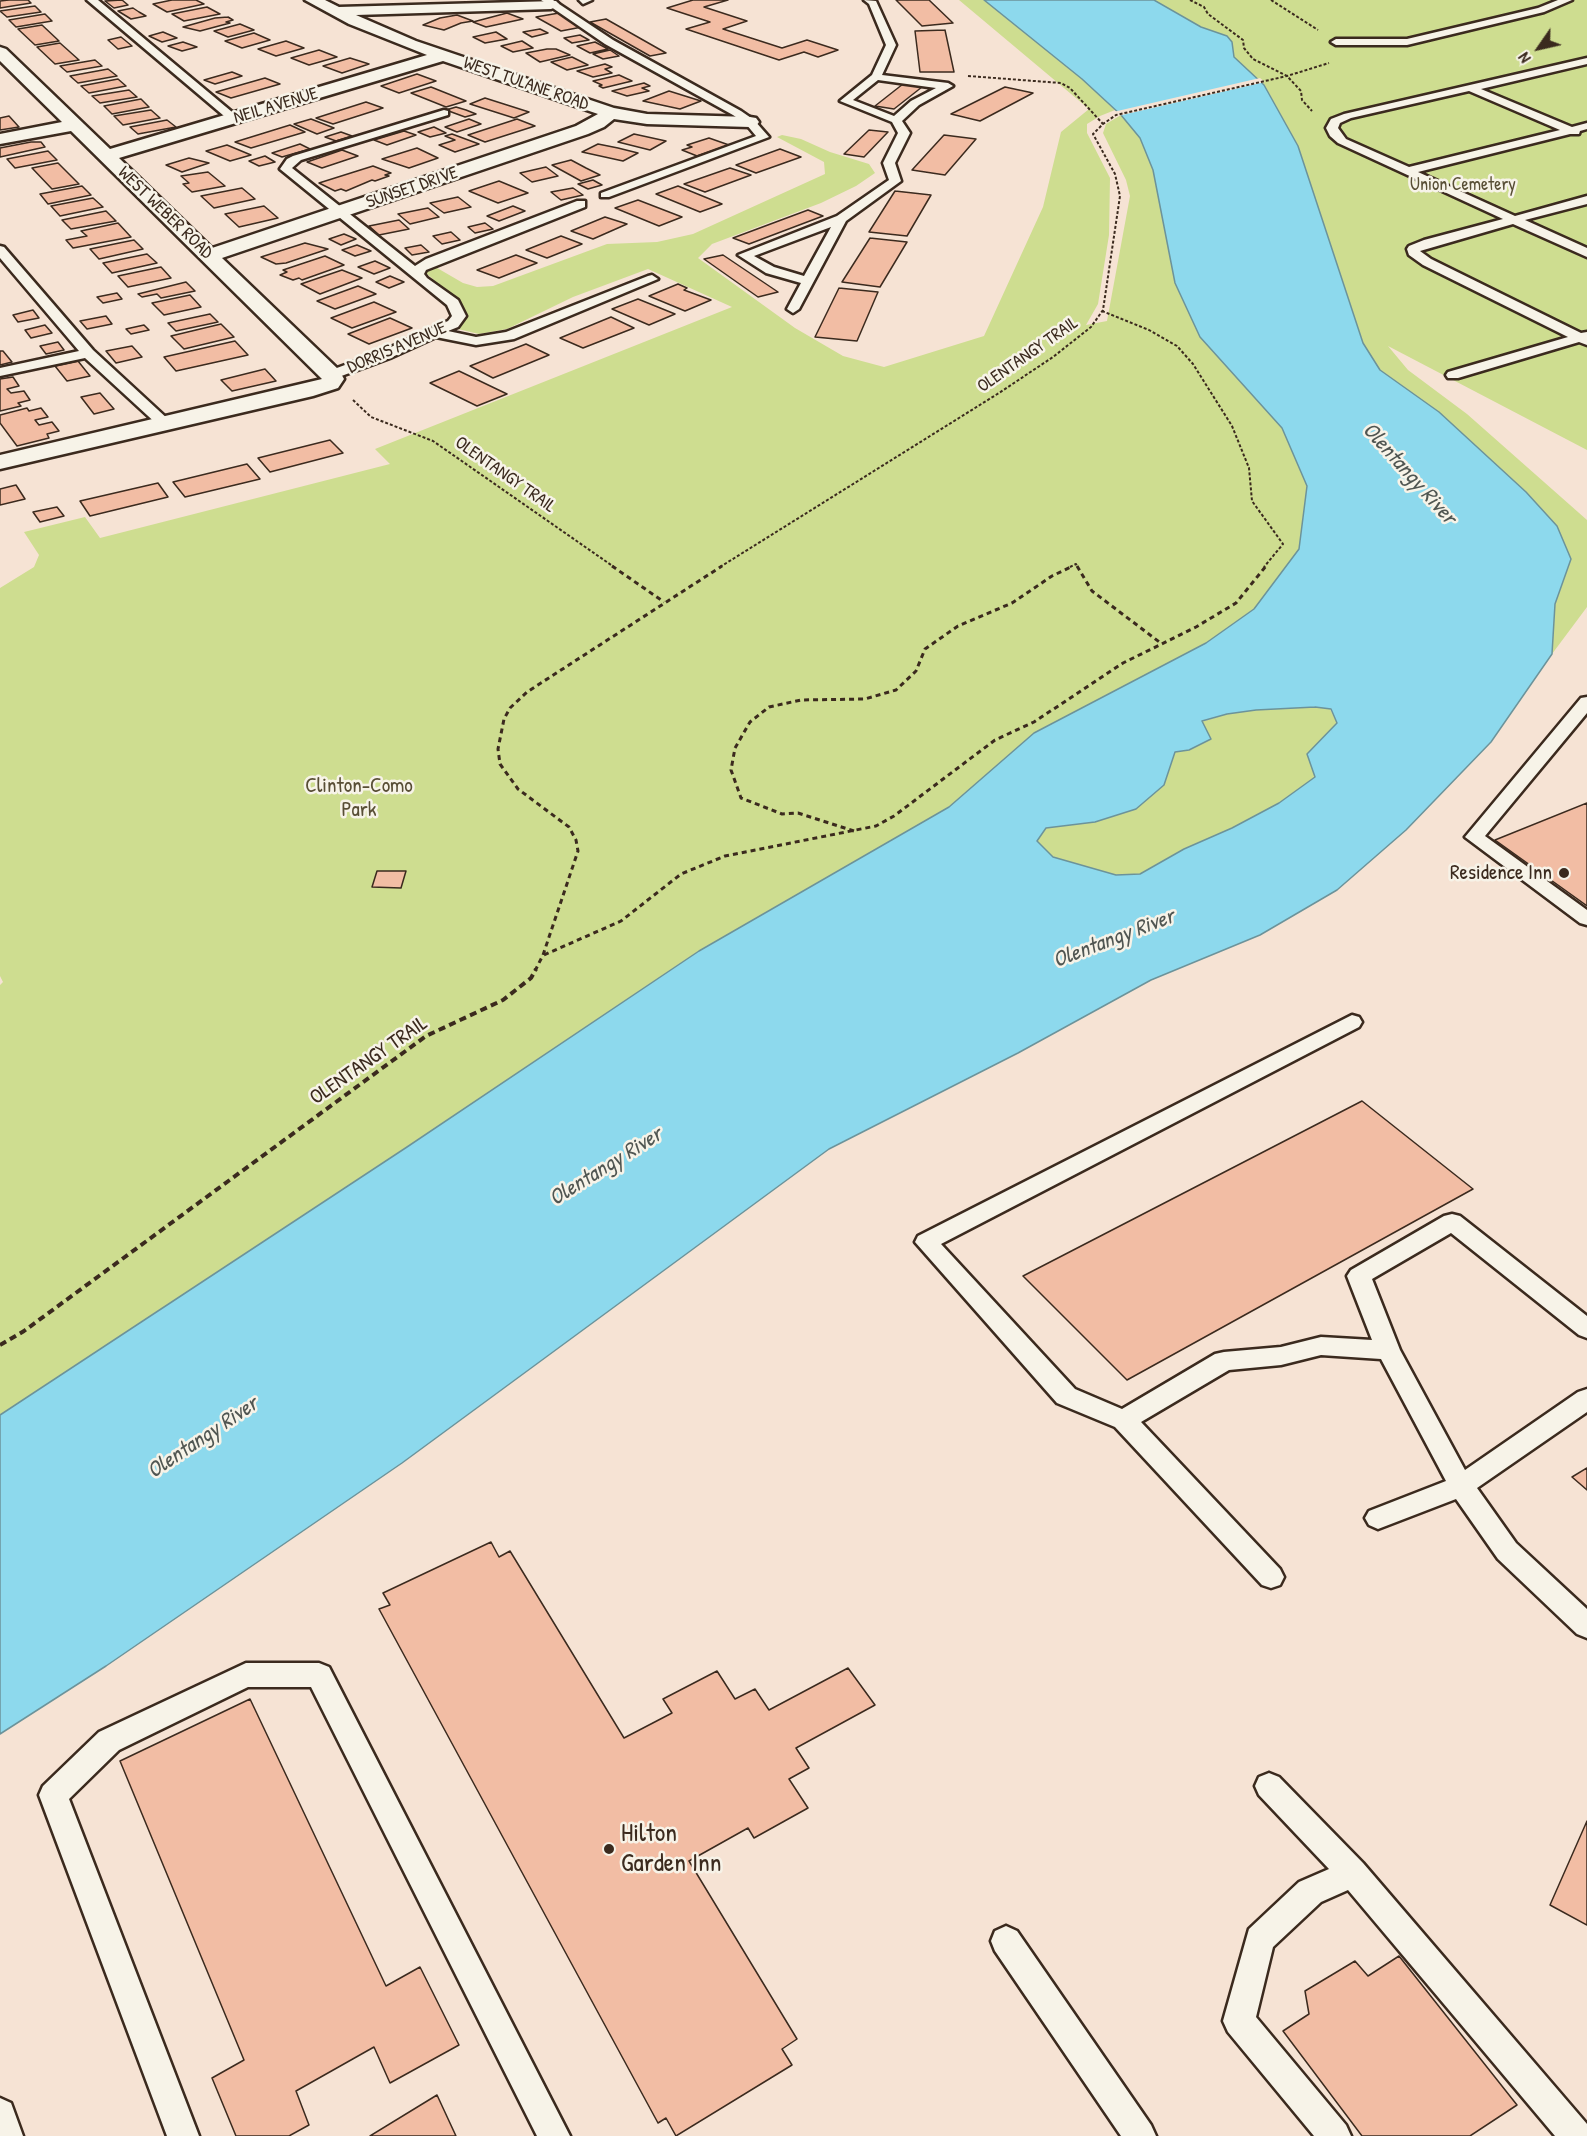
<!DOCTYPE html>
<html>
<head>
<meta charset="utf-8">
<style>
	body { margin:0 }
	#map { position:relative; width:1587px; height:2136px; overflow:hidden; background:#f6e3d4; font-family:"Patrick Hand",sans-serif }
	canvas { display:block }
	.north { position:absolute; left:1509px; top:18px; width:60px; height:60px; -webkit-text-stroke:4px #f7f3e8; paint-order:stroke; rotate:236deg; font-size:16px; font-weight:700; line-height:24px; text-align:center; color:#3b2a1e }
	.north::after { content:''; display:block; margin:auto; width:21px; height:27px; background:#3b2a1e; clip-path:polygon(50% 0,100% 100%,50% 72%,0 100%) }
</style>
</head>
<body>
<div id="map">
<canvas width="1587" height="2136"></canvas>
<div class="north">N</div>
</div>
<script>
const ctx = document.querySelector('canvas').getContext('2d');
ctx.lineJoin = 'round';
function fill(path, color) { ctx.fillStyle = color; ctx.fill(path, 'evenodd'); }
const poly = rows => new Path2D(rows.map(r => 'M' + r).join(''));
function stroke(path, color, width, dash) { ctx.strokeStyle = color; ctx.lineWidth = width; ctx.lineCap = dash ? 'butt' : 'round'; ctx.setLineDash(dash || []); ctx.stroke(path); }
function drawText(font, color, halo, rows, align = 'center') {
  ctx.font = font + ' "Patrick Hand",sans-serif'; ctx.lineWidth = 5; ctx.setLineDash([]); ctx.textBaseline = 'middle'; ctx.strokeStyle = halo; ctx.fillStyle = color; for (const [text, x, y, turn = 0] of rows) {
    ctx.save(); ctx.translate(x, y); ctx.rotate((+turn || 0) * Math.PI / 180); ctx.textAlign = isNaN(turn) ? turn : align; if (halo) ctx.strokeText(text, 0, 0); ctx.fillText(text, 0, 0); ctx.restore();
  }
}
fill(poly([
	[959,0,984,0,1082,79,1115,110,1100,116,1087,124,1087,133,1110,178,1109,235,1098,304,1086,325,1107,321,1130,196,1126,180,1103,133,1106,124,1121,115,1140,138,1153,169,1175,283,1200,337,1282,428,1307,486,1299,549,1254,609,1206,643,1034,733,949,807,699,951,407,1147,0,1415,0,985,3,982,0,976,0,588,34,567,39,555,24,532,85,517,100,538,390,464,375,449,732,307,648,269,573,297,507,329,479,334,458,329,465,319,460,304,425,272,432,265,463,283,477,287,493,286,607,244,657,242,693,234,825,174,824,162,777,137,782,135,801,139,830,152,869,164,875,173,856,186,821,203,712,244,698,258,795,328,843,356,884,367,984,336,1043,207,1061,132,1089,109],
	[1154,0,1587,0,1587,450,1388,346,1408,370,1467,414,1587,520,1587,607,1552,654,1555,604,1571,559,1557,526,1526,492,1439,412,1380,370,1363,343,1298,146,1270,95,1264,85,1234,57,1232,42,1227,36,1201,27],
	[1315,707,1330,709,1337,723,1307,754,1315,777,1279,803,1232,828,1184,849,1140,874,1116,875,1053,857,1037,841,1046,828,1095,822,1170,764,1175,752,1189,750,1201,722,1227,714,1256,710]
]), '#cedd90');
const water = poly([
	[984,0,1154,0,1201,27,1227,36,1232,42,1234,57,1264,85,1298,146,1363,343,1380,370,1439,412,1526,492,1557,526,1571,559,1555,604,1552,654,1491,742,1406,830,1337,890,1260,935,1151,980,1018,1053,829,1149,402,1463,106,1666,0,1734,0,1415,407,1147,699,951,949,807,1034,733,1206,643,1254,609,1299,549,1307,486,1282,428,1200,337,1175,283,1153,170,1140,138,1121,115,1082,79,984,0],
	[1315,707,1331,709,1337,723,1307,754,1315,777,1279,803,1232,828,1184,849,1140,874,1116,875,1053,857,1037,841,1046,828,1095,822,1136,809,1164,785,1175,752,1189,750,1211,739,1202,721,1227,714,1256,710,1315,707]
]);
fill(water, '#8dd9ed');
stroke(water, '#6c939a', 1.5);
fill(poly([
	[1260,78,1265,82,1118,116,1113,112]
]), '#f6e3d4');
const building = poly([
	[9,0,28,0,31,3,0,8,0,1,9,0],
	[122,0,128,5,114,8,105,1,122,0],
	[172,0,196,0,204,4,167,12,153,4,172,0],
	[693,0,728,0,704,7,747,21,723,29,782,48,807,40,838,50,818,57,804,52,779,60,686,29,710,22,667,8,693,0],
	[896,0,929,0,953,23,922,26,896,0],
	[35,6,41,12,7,17,0,11,35,6],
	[207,7,220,14,184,21,172,14,207,7],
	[133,8,139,12,146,16,131,19,118,11,133,8],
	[507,13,523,19,486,27,473,22,507,13],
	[559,13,582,27,561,31,536,17,559,13],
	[45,14,52,21,16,27,9,20,45,14],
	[457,15,473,21,461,23,444,30,423,25,440,18,457,15],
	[228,17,233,20,226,22,230,23,200,31,183,27,215,18,228,17],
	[606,19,666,53,650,56,590,22,606,19],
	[240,24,254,30,228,37,214,31,240,24],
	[42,25,59,41,35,45,18,29,42,25],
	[540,29,548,33,532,37,523,32,540,29],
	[945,30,954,72,920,72,915,31,945,30],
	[163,32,177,38,162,42,149,36,163,32],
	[496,32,507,39,485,43,473,37,496,32],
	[254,33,270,40,242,48,225,41,254,33],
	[580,35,589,40,572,43,564,38,580,35],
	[121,37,132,46,118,49,108,40,121,37],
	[286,41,304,48,276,56,258,49,286,41],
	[522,41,533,48,513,52,501,46,522,41],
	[183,42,197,47,182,51,168,46,183,42],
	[595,42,608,49,590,53,577,46,595,42],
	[60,43,79,60,55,64,37,47,60,43],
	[547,49,556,49,570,55,540,62,526,53,547,49],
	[319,50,337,57,309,65,291,58,319,50],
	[610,50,619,56,603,59,593,54,610,50],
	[572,57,588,65,567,70,551,62,572,57],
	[350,58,369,64,342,73,323,66,350,58],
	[95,60,102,66,67,72,60,66,95,60],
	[605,64,612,67,605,69,612,73,593,77,577,71,605,64],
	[108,69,117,76,78,83,70,76,108,69],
	[232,72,242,76,215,84,204,80,232,72],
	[417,74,436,81,399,93,381,86,417,74],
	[619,75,632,81,603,88,599,86,602,85,593,81,619,75],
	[265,78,280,84,231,98,216,92,265,78],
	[118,79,126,86,89,93,81,86,118,79],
	[644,83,650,86,642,88,649,91,627,96,612,91,644,83],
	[903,84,922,87,894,109,875,106,903,84],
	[431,87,466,101,446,107,411,93,431,87],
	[1005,87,1033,93,980,121,951,114,1005,87],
	[129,90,137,97,100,103,92,96,129,90],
	[669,91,701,101,680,109,643,101,669,91],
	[485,98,529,112,514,118,470,104,485,98],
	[141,99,149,107,112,114,104,106,141,99],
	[366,102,383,108,333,124,316,118,366,102],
	[456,107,466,110,476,114,465,117,446,110,456,107],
	[151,110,160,118,123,125,114,116,151,110],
	[9,116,19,127,0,130,0,118,9,116],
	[311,119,334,128,317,134,294,124,311,119],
	[469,119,481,124,457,132,445,127,469,119],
	[517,119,535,126,485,142,468,135,517,119],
	[167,120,176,127,138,134,130,127,167,120],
	[290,125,305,132,251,148,235,142,290,125],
	[434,127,446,133,430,137,418,132,434,127],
	[869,130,888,132,864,157,844,154,869,130],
	[404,131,416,135,387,145,374,140,404,131],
	[341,132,352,136,336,141,325,137,341,132],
	[452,134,479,144,455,152,439,145,455,140,445,136,452,134],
	[634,134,666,141,650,150,618,142,634,134],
	[944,135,976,139,945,175,912,170,944,135],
	[709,138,729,145,697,156,682,150,692,147,687,145,709,138],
	[31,142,41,142,45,147,0,157,0,148,31,142],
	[300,144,310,149,282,157,272,153,300,144],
	[598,144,618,148,638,153,623,161,582,152,598,144],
	[227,145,251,155,230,161,206,151,227,145],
	[417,148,438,158,409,168,382,159,417,148],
	[780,149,801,157,756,173,736,165,780,149],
	[342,150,358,156,322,168,307,162,342,150],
	[48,151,57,160,15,168,7,159,48,151],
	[265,156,275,162,259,166,249,161,265,156],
	[189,158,209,163,182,172,166,165,189,158],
	[571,160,586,168,600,175,581,181,552,165,571,160],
	[58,163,79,184,52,189,32,168,58,163],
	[373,166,391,173,385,175,389,176,375,181,372,180,346,191,341,189,335,191,319,183,373,166],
	[546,167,558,176,532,182,520,173,546,167],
	[730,168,751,175,705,192,684,184,730,168],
	[208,172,225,186,192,192,183,184,189,183,181,176,208,172],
	[593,180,602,185,588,189,578,184,593,180],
	[499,181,528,193,498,203,469,191,499,181],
	[82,186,91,195,48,204,40,194,82,186],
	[678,186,722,204,700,212,656,194,678,186],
	[242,188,255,199,214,208,201,196,242,188],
	[573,188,583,195,561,200,551,192,573,188],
	[895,191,931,195,907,236,869,232,895,191],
	[458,197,471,207,444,213,430,203,458,197],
	[93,198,103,207,60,216,51,206,93,198],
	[638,200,682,217,659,226,615,208,638,200],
	[264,206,278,218,239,227,225,214,264,206],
	[513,206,525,211,499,221,487,216,513,206],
	[428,208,439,217,410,224,398,214,428,208],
	[808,210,823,216,749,244,733,238,808,210],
	[106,211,116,221,71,229,62,220,106,211],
	[605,217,627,224,593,239,571,231,605,217],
	[399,220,409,229,379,235,369,226,399,220],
	[118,223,131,237,73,248,66,240,87,236,81,231,118,223],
	[485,223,493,229,475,233,468,227,485,223],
	[451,232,460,240,442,244,433,236,451,232],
	[344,234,356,239,341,245,329,239,344,234],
	[561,236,582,244,547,258,526,250,561,236],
	[870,238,907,242,880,287,842,282,870,238],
	[134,240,143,249,99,259,90,249,134,240],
	[305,243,328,249,286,263,276,264,261,257,305,243],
	[357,245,371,251,355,256,342,250,357,245],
	[421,245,429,252,412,255,405,248,421,245],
	[147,254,157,263,112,273,103,263,147,254],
	[516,255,537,263,499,278,477,270,516,255],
	[723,255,778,292,758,297,704,259,723,255],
	[325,256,344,265,302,280,299,278,293,280,280,275,287,272,283,270,325,256],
	[375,261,390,268,374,274,358,267,375,261],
	[161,267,171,278,128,287,118,276,161,267],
	[342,270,362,278,320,294,301,284,342,270],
	[390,276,404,282,389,288,376,282,390,276],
	[186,282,195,291,161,298,157,294,142,297,138,294,186,282],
	[678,284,687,288,684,290,711,300,685,311,649,296,678,284],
	[358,286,376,294,335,309,317,301,358,286],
	[839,288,878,292,857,341,815,337,839,288],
	[117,293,122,299,103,303,97,297,117,293],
	[190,295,201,307,164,315,152,303,190,295],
	[638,299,675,314,649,325,612,309,638,299],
	[374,302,396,312,352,328,331,318,374,302],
	[33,310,39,318,18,322,13,315,33,310],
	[210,314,218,322,176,331,168,323,210,314],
	[106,316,112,324,87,329,80,321,106,316],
	[611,317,634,328,583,348,560,338,611,317],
	[390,318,412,328,369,344,348,334,390,318],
	[221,324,234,337,184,349,171,336,221,324],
	[45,325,52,333,31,338,25,330,45,325],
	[144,325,149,330,131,334,126,329,144,325],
	[235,341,248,355,176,371,164,357,235,341],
	[58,342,64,350,46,354,40,346,58,342],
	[526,344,549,355,493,378,470,366,526,344],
	[132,346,142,357,116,363,106,351,132,346],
	[0,351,3,351,12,362,0,365,0,351],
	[78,361,90,376,67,381,55,366,78,361],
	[265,369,276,381,232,391,221,380,265,369],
	[459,371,507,394,477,406,430,383,459,371],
	[13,377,19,386,7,389,11,393,24,391,30,400,18,403,21,406,0,411,0,379,13,377],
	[100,393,114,409,94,414,81,397,100,393],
	[27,408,29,411,41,408,48,417,35,420,39,425,52,422,59,431,47,434,49,438,17,446,0,423,0,415,27,408],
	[330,440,343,453,270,472,258,458,330,440],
	[247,464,260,479,185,497,173,482,247,464],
	[158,483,168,497,90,516,80,501,158,483],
	[16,485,25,499,0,505,0,489,16,485],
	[57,507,64,516,40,522,33,512,57,507],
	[1587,803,1587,906,1495,840,1587,803],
	[377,871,406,871,401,888,372,887,377,871],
	[1362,1101,1473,1189,1127,1380,1023,1276,1362,1101],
	[1587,1468,1587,1490,1572,1477,1587,1468],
	[491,1542,499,1557,510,1551,624,1738,672,1713,663,1699,717,1671,735,1699,755,1689,769,1710,848,1668,875,1705,796,1748,809,1768,789,1779,808,1808,754,1838,748,1828,689,1861,797,2039,782,2049,792,2065,676,2136,666,2118,658,2123,379,1609,390,1605,383,1593,491,1542],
	[250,1699,386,1986,420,1967,459,2045,390,2083,374,2047,296,2091,309,2125,289,2136,236,2136,212,2078,244,2060,120,1761,250,1699],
	[1587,1821,1587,1925,1550,1905,1587,1821],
	[1399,1956,1517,2105,1470,2136,1362,2136,1283,2031,1309,2014,1305,1991,1355,1961,1368,1976,1399,1956],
	[437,2095,456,2136,370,2136,437,2095]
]);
fill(building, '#f2bda4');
stroke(building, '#3b2a1e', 1.5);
const lane = poly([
	[87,0,98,0,238,117,238,121,230,121,87,0],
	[541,0,553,0,613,40,741,111,754,120,769,137,609,197,601,197,601,193,756,136,746,124,733,115,605,44,541,0],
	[579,0,592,0,583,4,579,0],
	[864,0,876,1,896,45,882,75,948,83,953,86,919,105,902,121,910,133,895,163,901,181,846,221,799,309,793,313,787,309,801,283,766,273,738,255,837,216,889,180,883,163,898,133,892,122,840,101,872,75,886,45,869,4,864,0],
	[878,80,936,88,911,101,894,116,853,100,878,80],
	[831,227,804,276,774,267,754,256,831,227],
	[1558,0,1572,0,1544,12,1407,45,1336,45,1331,42,1336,39,1407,39,1538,8,1558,0],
	[1587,58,1587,64,1481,89,1572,127,1587,123,1587,129,1580,131,1579,134,1570,134,1418,172,1515,216,1587,196,1587,204,1525,220,1587,248,1587,257,1513,224,1420,251,1431,259,1581,333,1587,332,1587,345,1579,342,1458,378,1448,378,1446,375,1448,372,1568,337,1423,265,1409,255,1407,249,1409,246,1424,240,1503,219,1338,143,1330,136,1326,128,1331,119,1344,114,1587,58],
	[1469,91,1560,130,1409,167,1346,139,1338,128,1340,123,1351,118,1469,91],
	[444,110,448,111,448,115,301,160,292,168,415,266,426,259,577,201,585,201,585,207,426,270,424,274,427,278,458,300,466,316,458,327,448,331,476,337,506,332,648,276,652,275,658,279,514,339,476,345,436,337,390,358,336,378,326,378,324,375,326,372,380,352,448,321,452,316,447,305,280,169,287,159,293,156,444,110],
	[0,246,4,247,93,350,170,421,172,424,170,427,160,427,85,358,0,376,0,368,79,351,0,258,0,246],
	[1587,697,1587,713,1485,836,1587,910,1587,925,1580,923,1465,837,1581,698,1587,697],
	[1352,1015,1359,1017,1362,1022,1359,1027,941,1244,1075,1389,1122,1409,1215,1354,1224,1352,1281,1347,1321,1337,1372,1340,1347,1276,1351,1270,1444,1216,1452,1214,1460,1216,1587,1316,1587,1338,1579,1335,1451,1233,1372,1279,1400,1350,1465,1470,1578,1392,1587,1389,1587,1412,1477,1488,1516,1543,1587,1609,1587,1638,1577,1634,1498,1559,1456,1499,1378,1529,1369,1525,1365,1518,1369,1511,1446,1481,1381,1359,1321,1355,1281,1365,1229,1370,1141,1422,1280,1569,1284,1577,1280,1585,1271,1588,1262,1585,1115,1427,1057,1403,915,1242,918,1236,1352,1015],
	[246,1663,319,1663,329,1667,570,2136,537,2136,311,1687,248,1687,119,1750,69,1799,199,2136,167,2136,39,1795,43,1786,99,1732,246,1663],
	[1269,1773,1279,1777,1363,1863,1587,2124,1587,2136,1555,2136,1348,1890,1321,1902,1273,1947,1256,2017,1346,2125,1351,2136,1314,2136,1228,2032,1223,2021,1249,1929,1299,1882,1329,1869,1259,1795,1255,1786,1259,1777,1269,1773],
	[1006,1926,1017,1931,1151,2125,1156,2136,1121,2136,995,1951,991,1941,995,1931,1006,1926],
	[0,2098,11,2103,23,2136,0,2136,0,2098]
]);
const street = poly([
	[305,0,325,0,339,7,556,1,559,4,556,7,551,9,356,15,416,41,614,108,647,114,750,117,756,118,759,122,756,126,750,127,647,124,614,119,604,127,588,134,222,258,339,370,344,379,338,388,313,396,0,469,0,455,322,379,71,131,0,144,0,134,62,122,0,61,0,47,6,49,110,149,427,55,349,24,305,0],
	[443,61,598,114,576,126,212,248,119,158,443,61]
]);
stroke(lane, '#3b2a1e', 5);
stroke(street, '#3b2a1e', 5);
stroke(poly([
	[1190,0,1204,7,1208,14,1243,40,1244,48,1253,59,1287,76,1301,91,1302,100,1312,111],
	[1271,0,1318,30],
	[968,76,1061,83,1070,88,1103,124],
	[1102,311,1149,330,1177,346,1193,364,1232,426,1249,468,1252,501,1283,544,1264,567],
	[353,400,371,417,433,441,614,567],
	[720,567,999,393,1053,357,1091,327,1103,310,1120,196,1115,174,1093,134,1103,124,1116,115,1287,76,1329,63],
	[1070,567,1076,564,1078,567]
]), '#3b2a1e', 2, [3, 2]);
stroke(poly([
	[612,566,664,602],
	[1077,566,1092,591,1162,644],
	[854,831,798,813,782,814,741,798,731,770,735,748,750,722,769,707,801,700,865,699,896,690,916,671,925,649,958,626,1012,603,1052,576,1073,566],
	[544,955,621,921,681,874,725,856,876,826,894,816,995,740,1034,722,1123,663,1196,627,1236,603,1266,566],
	[535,971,543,955,578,851,576,840,569,827,518,789,500,764,498,749,504,719,510,708,527,692,722,566]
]), '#3b2a1e', 3, [5, 4]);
stroke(poly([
	[0,1345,24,1331,426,1036,503,1000,531,978,536,969]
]), '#3b2a1e', 4, [7, 4.5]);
fill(lane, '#f7f3e8');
fill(street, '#f7f3e8');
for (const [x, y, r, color] of [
	[1564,873,6,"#3b2a1e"],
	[609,1849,6,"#3b2a1e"]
]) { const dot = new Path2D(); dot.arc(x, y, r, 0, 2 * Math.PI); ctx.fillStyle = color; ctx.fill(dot); stroke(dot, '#f7f3e8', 2); }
drawText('18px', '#3b2a1e', '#f7f3e8', [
	["WEST TULANE ROAD",526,84,19],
	["NEIL AVENUE",276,106,-17],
	["SUNSET DRIVE",412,188,-19],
	["WEST WEBER ROAD",165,213,44],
	["DORRIS AVENUE",397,348,-23],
	["OLENTANGY TRAIL",1028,355,-35],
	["OLENTANGY TRAIL",505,475,35]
]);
drawText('18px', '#584e35', '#f7f3e8', [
	["Union Cemetery",1463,185]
]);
drawText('21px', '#584e35', '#f7f3e8', [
	["Clinton-Como",359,786],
	["Park",359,810]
]);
drawText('21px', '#3b2a1e', '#f7f3e8', [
	["Residence Inn",1552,873]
], 'right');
drawText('21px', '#3b2a1e', '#f7f3e8', [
	["OLENTANGY TRAIL",369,1061,-35]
]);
drawText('italic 22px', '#505652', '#f7f3e8', [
	["Olentangy River",1409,474,48],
	["Olentangy River",1114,939,-21],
	["Olentangy River",606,1167,-32],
	["Olentangy River",203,1438,-34]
]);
drawText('26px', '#3b2a1e', '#f7f3e8', [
	["Hilton",621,1834],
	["Garden Inn",621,1864]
], 'left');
</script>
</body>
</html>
